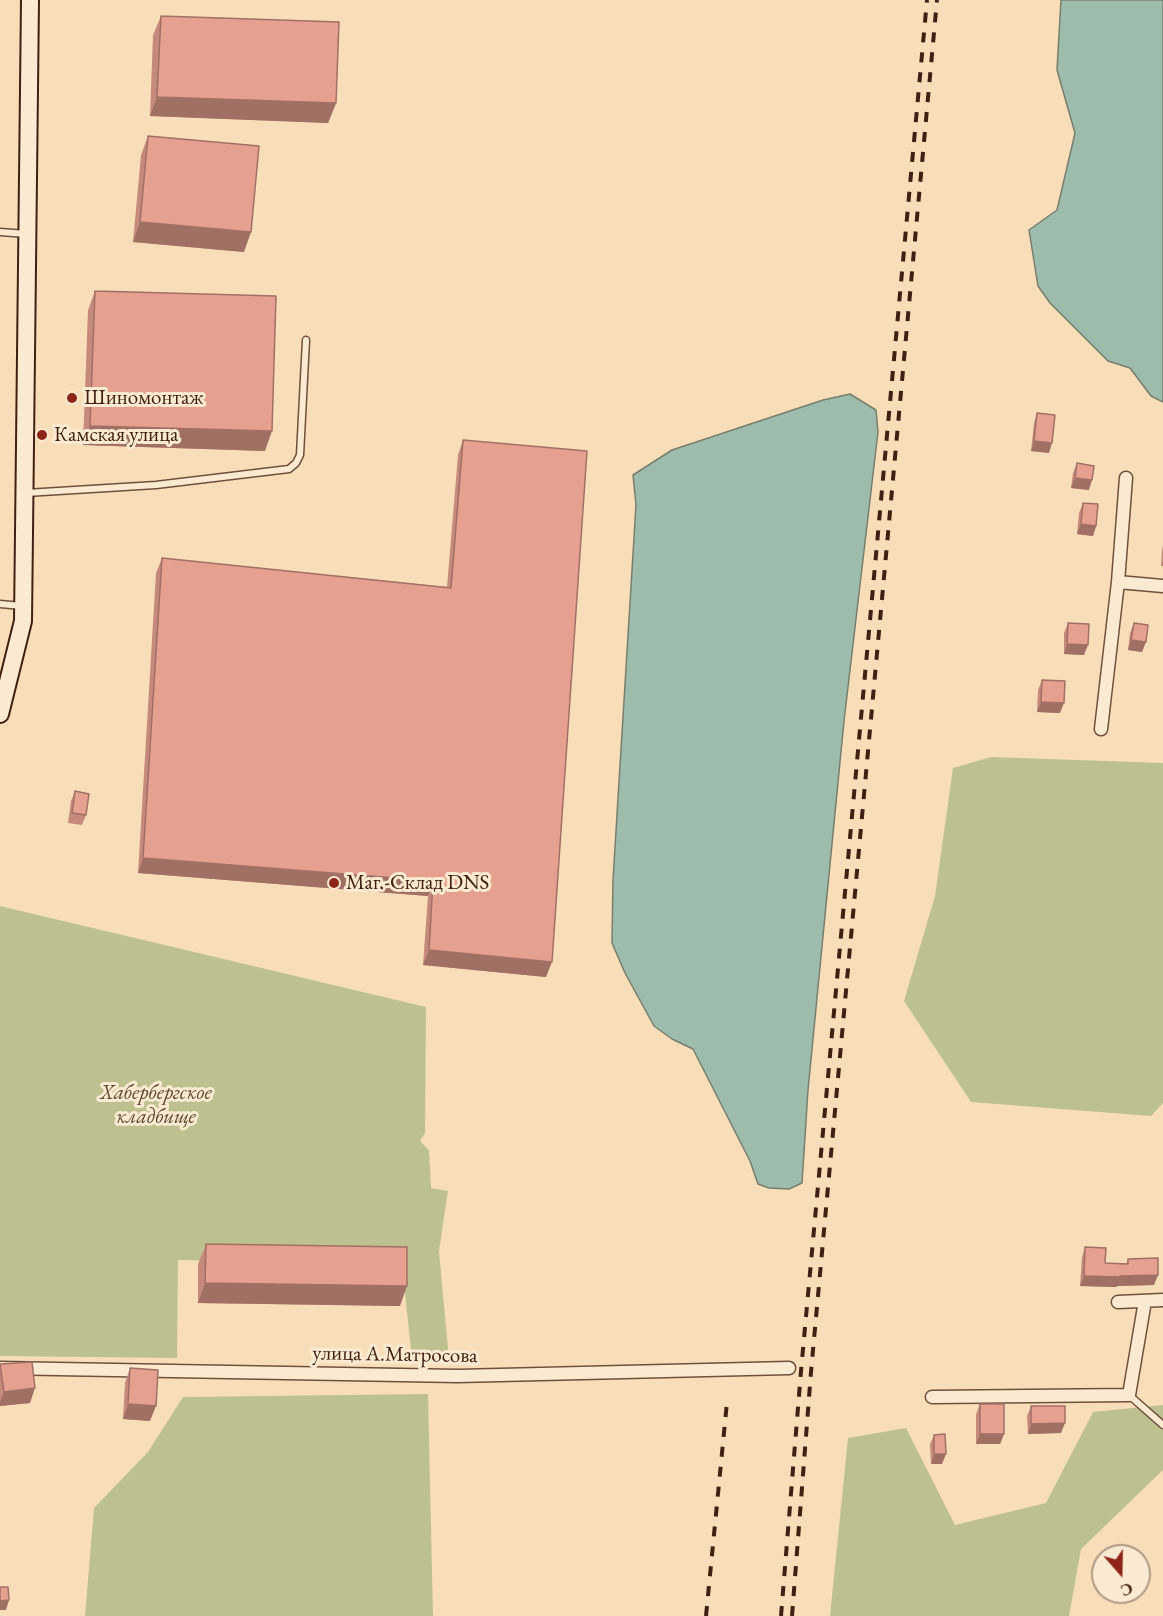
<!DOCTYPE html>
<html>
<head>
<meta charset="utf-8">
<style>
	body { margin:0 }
	#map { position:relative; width:1163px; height:1616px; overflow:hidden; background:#f8deb8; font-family:"EB Garamond",serif }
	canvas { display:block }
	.north { position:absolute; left:1091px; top:1544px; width:60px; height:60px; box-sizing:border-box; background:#faead1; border:2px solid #b09985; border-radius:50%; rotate:160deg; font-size:16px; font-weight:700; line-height:24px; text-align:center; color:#402012 }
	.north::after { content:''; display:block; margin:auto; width:21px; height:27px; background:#8f2418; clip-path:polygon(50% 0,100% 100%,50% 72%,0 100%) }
</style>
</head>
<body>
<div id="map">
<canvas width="1163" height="1616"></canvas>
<div class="north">С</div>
</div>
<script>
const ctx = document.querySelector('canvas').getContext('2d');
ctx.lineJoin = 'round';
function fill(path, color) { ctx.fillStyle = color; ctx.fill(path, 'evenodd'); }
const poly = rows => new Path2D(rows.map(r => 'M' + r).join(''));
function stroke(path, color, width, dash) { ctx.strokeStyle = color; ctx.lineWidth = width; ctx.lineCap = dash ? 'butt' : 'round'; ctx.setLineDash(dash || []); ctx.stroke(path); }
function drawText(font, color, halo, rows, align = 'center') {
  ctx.font = font + ' "EB Garamond",serif'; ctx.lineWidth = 6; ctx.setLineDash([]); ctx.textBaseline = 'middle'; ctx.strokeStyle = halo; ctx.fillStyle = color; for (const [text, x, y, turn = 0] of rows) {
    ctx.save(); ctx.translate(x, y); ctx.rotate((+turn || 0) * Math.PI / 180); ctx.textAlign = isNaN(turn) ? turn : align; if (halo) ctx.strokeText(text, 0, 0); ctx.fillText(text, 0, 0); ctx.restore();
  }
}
fill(poly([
	[991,757,1163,763,1163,1103,1151,1116,971,1102,904,1001,935,896,953,768],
	[0,906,426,1007,425,1133,420,1141,429,1150,431,1188,448,1191,439,1251,449,1360,412,1359,402,1264,178,1260,177,1358,0,1356],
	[428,1394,433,1616,85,1616,94,1508,148,1452,183,1397],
	[1163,1405,1163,1470,1081,1549,1069,1616,830,1616,848,1438,906,1428,955,1525,1046,1503,1093,1412]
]), '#bdc18f');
const water = poly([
	[1061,0,1163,0,1163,402,1151,396,1130,368,1108,361,1050,303,1038,286,1029,230,1057,210,1075,133,1057,70,1061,0],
	[850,394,876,410,878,432,844,721,808,1090,802,1183,789,1189,769,1188,758,1184,750,1161,693,1049,672,1039,654,1026,625,973,612,943,613,880,636,505,633,475,672,450,823,400,850,394]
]);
fill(water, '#9dbcac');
stroke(water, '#787e6e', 1.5);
const lane = poly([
	[0,232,27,234],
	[26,493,156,485,289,469,296,463,300,455,306,340],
	[0,604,22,606],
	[1129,1395,1163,1425]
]);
const street = poly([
	[1118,582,1163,586],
	[1101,729,1118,582,1126,478],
	[1118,1302,1163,1300],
	[0,1368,458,1376,789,1368],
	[932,1397,1129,1395,1145,1301]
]);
const secondary = poly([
	[0,714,23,621,30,0]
]);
stroke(lane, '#6e503c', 9);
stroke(street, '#6e503c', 15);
stroke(secondary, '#402012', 20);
stroke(lane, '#faead1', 6);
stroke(street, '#faead1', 12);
stroke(secondary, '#faead1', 16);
stroke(poly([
	[706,1616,727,1402],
	[781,1616,801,1371,927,0],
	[792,1616,811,1372,937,0]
]), '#402012', 4, [10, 10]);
fill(poly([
	[161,16,336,103,328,123,150,116,153,35],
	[148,136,244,252,133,242,141,155],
	[95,291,265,451,83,445,88,310],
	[1037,413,1049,453,1031,451,1034,423],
	[463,440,546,977,423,965,428,896,138,873,156,573,162,558,447,587,458,455],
	[1077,463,1089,490,1071,488,1073,473],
	[1083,503,1096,526,1093,536,1077,534,1079,513],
	[1163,545,1163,566,1161,566,1162,550],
	[1068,623,1084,655,1064,654,1064,633],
	[1134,623,1142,652,1128,650,1130,633],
	[1042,680,1060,713,1037,712,1038,690],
	[75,791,86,815,82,825,68,823,71,801],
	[206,1244,400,1306,198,1303,198,1264],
	[1085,1247,1105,1263,1126,1264,1128,1259,1154,1285,1117,1286,1117,1287,1080,1286,1082,1257],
	[0,1364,30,1403,0,1406],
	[130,1368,150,1421,123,1419,125,1383],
	[980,1404,1004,1434,1000,1444,976,1444,976,1414],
	[1031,1406,1061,1433,1028,1434,1027,1416],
	[934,1435,942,1464,931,1464,930,1444]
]), '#c68a7c');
fill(poly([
	[157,97,336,103,328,123,150,116],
	[140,222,251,232,244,252,133,242],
	[90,426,272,431,265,451,83,445],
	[1034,441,1052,443,1049,453,1031,451],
	[1075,478,1092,480,1089,490,1071,488],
	[1081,524,1096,526,1093,536,1077,534],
	[1131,640,1146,642,1142,652,1128,650],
	[1067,644,1088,645,1084,655,1064,654],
	[1041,702,1064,703,1060,713,1037,712],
	[143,858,433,881,428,896,138,873],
	[429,950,552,962,546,977,423,965],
	[1158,1275,1154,1285,1117,1286,1117,1287,1080,1286,1084,1276],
	[205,1283,407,1286,400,1306,198,1303],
	[35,1388,30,1403,0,1406,0,1402,4,1392],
	[128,1404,156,1406,150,1421,123,1419],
	[1065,1423,1061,1433,1028,1434,1031,1424],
	[980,1434,1004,1434,1000,1444,976,1444],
	[934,1454,946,1454,942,1464,931,1464],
	[9,1600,6,1610,0,1610,0,1601]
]), '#a17065');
const building = poly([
	[161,16,339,22,336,103,157,97,161,16],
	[148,136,259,146,251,232,140,222,148,136],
	[95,291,276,296,272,431,90,426,95,291],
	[1037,413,1055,415,1052,443,1034,441,1037,413],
	[463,440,587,451,552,962,429,950,433,881,143,858,162,558,451,588,463,440],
	[1077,463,1094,466,1092,480,1075,478,1077,463],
	[1083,503,1098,504,1096,526,1081,524,1083,503],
	[1068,623,1089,624,1088,645,1067,644,1068,623],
	[1134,623,1148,625,1146,642,1131,640,1134,623],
	[1042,680,1065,681,1064,703,1041,702,1042,680],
	[75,791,89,794,86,815,72,813,75,791],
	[206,1244,407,1247,407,1286,205,1283,206,1244],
	[1085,1247,1106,1248,1105,1263,1128,1264,1128,1259,1158,1258,1158,1275,1120,1276,1120,1277,1084,1276,1085,1247],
	[32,1362,35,1388,4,1392,0,1364,32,1362],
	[130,1368,158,1370,156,1406,128,1404,130,1368],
	[980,1404,1004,1404,1004,1434,980,1434,980,1404],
	[1031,1406,1065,1406,1065,1423,1031,1424,1031,1406],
	[945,1434,946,1454,934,1454,934,1435,945,1434],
	[0,1587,8,1587,9,1600,0,1601,0,1587]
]);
fill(building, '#e6a090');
stroke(building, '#a17065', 1.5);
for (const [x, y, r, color] of [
	[72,398,6,"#8f2418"],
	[42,435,6,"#8f2418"],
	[334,883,6,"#8f2418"]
]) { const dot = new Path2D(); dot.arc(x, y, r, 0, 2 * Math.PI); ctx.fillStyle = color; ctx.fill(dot); stroke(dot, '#faead1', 2); }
drawText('21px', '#402012', '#faead1', [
	["Шиномонтаж",84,398],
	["Камская улица",54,435],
	["Маг.-Склад DNS",346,883]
], 'left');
drawText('italic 21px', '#5f4831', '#faead1', [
	["Хабербергское",156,1093],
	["кладбище",156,1117]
]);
drawText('21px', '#402012', '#faead1', [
	["улица А.Матросова",395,1355,1]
]);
</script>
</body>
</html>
